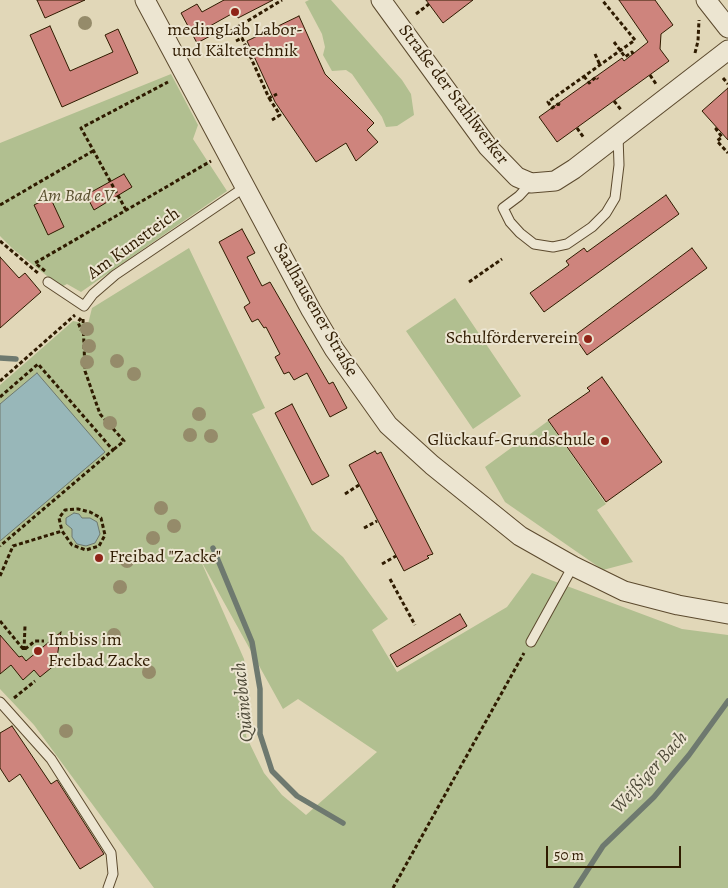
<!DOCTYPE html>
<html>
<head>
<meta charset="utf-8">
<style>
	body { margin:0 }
	#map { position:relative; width:728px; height:888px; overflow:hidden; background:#e1d7b8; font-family:Alegreya,serif }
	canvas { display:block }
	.scale { position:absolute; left:546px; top:846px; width:135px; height:22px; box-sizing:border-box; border:2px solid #2f1b00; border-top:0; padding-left:6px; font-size:15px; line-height:18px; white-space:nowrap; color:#2f1b00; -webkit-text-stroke:4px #ece5d1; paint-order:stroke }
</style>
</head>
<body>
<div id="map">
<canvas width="728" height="888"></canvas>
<div class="scale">50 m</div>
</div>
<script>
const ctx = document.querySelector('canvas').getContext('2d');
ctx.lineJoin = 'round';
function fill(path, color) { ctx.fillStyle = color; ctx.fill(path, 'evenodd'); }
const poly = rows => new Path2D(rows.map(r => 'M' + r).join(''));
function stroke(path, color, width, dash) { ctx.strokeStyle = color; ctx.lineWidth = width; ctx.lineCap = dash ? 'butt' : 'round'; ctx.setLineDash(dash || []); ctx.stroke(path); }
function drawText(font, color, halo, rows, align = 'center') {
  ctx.font = font + ' Alegreya,serif'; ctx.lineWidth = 4; ctx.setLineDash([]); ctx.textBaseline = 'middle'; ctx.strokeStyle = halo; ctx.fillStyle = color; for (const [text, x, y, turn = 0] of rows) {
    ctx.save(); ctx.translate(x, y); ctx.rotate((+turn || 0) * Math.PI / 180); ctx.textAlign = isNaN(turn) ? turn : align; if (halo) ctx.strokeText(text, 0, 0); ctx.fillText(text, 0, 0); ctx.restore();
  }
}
fill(poly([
	[309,0,331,0,402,80,411,94,414,115,397,126,386,127,382,117,352,74,346,70,332,71,323,55,325,47,322,34,305,2],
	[171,74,198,125,193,139,227,191,81,292,67,284,61,287,13,249,0,236,0,143],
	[189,248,265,408,252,414,312,530,343,557,388,619,372,630,397,672,507,607,532,573,682,629,728,635,728,888,154,888,34,725,0,689,0,385,73,321,88,324,92,308],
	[200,559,283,709,298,699,377,752,306,815,282,795,264,773,246,736,250,699,244,659],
	[455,298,521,396,473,429,406,331],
	[548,421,606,504,597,510,633,562,603,570,505,502,485,467]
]), '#b1bf90');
const water = poly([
	[37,373,105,452,0,541,0,404,37,373],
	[74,513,79,514,82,518,90,518,97,522,100,534,95,543,86,546,77,544,72,537,72,529,66,524,66,518,74,513]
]);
fill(water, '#98b7b9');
stroke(water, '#6e796f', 1);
stroke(poly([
	[0,358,16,359],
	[213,548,252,642,260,689,260,734,272,771,297,796,343,823],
	[576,888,603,846,654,797,689,755,728,701]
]), '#6e796f', 5.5);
const building = poly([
	[37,0,85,0,45,18,37,0],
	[224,0,273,0,238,18,235,12,210,26,214,34,197,43,181,13,197,4,202,12,224,0],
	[426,0,473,0,443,23,426,0],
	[619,0,655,0,673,25,661,34,660,49,669,61,557,142,539,117,622,58,624,61,648,42,619,0],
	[299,16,325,74,374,123,367,130,378,142,356,161,346,143,316,162,275,102,247,41,299,16],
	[50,26,70,71,113,52,105,35,118,29,138,73,62,107,30,35,50,26],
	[728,88,728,140,702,111,728,88],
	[124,174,132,187,94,210,86,195,124,174],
	[666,195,679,214,544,312,530,293,569,265,566,261,584,248,587,252,666,195],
	[50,197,64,227,48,235,34,205,50,197],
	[242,229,255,253,247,257,262,286,270,282,329,384,333,382,347,408,330,417,307,373,294,380,289,372,284,374,275,357,280,354,266,327,264,328,258,319,252,322,244,307,250,303,219,242,242,229],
	[692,248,707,268,587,355,574,336,692,248],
	[0,257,19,278,25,273,41,292,0,328,0,257],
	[602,377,662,462,606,502,548,420,590,391,587,388,602,377],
	[292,404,329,476,312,485,275,413,292,404],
	[375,451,377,454,381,452,433,554,427,556,429,558,404,571,349,465,375,451],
	[460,614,467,626,397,667,390,655,460,614],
	[61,632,56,664,40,677,34,670,23,680,11,665,0,674,0,635,19,657,22,656,26,661,61,632],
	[12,726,51,784,57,780,104,854,80,869,20,774,9,782,0,768,0,733,12,726]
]);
fill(building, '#ce847d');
stroke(building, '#2f1b00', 1);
const lane = poly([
	[531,183,519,196,503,208,510,222,520,233,534,244,553,247,567,244,592,227,606,213,615,198,619,165,618,136],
	[48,282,84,306,93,294,115,275,245,187],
	[531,642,573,566],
	[0,702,51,759,111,853,113,874,108,888]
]);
const street = poly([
	[145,0,311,310,334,349,388,425,432,465,520,536,573,566,624,591,678,605,728,614],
	[381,0,488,147,517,177,531,183,555,181,574,169,728,50],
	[706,0,728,28]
]);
stroke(lane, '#5c4a2e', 11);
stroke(street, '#5c4a2e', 21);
stroke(poly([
	[416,14,429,4],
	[231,31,282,0],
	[236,41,242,38,269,98,277,94],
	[614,42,625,57,632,52,633,54],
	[695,53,698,41,699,20],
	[595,54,600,65],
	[650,75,656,84],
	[584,76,589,83,596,77,598,79],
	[723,78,728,84],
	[269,98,280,115,272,120],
	[614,101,622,111],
	[560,105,558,104,552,108,548,102,635,40,602,0],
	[577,128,584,138],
	[717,128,716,129,722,137,717,141,728,153],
	[0,205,93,151],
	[126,210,81,128,168,82],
	[0,241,39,274],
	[45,271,35,263,211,161],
	[469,282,502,259],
	[81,318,78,322,81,330],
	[83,319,85,371,100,414,124,441,113,450],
	[0,381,75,315],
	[0,397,38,364,113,450,0,546],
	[345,494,359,485],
	[364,528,377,521],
	[382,564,396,556],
	[0,576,13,546,62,531,72,545,86,550,99,546,105,535,101,518,90,512,78,509,65,510,59,518,62,531],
	[390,579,415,625],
	[0,621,24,650,35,641,44,641],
	[24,650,25,626],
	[14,698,35,681],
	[393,888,524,653]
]), '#2f1b00', 3, [4, 2.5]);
stroke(lane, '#ece5d1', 9);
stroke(street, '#ece5d1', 19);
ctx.fillStyle = '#958b6a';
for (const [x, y] of [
	[85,23],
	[87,329],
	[89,346],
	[117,361],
	[87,362],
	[134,374],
	[199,414],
	[110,423],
	[190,435],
	[211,436],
	[161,508],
	[174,526],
	[153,538],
	[127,561],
	[120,587],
	[114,635],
	[149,672],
	[66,731]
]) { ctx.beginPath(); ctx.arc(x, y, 7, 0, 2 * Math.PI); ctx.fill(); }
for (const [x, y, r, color] of [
	[235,12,5,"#8f2418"],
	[588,339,5,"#8f2418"],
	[605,441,5,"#8f2418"],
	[99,558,5,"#8f2418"],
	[38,651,5,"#8f2418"]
]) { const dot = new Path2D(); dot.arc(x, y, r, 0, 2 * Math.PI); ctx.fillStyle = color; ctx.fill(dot); stroke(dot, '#ece5d1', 2); }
drawText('18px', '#2f1b00', '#ece5d1', [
	["medingLab Labor-",235,31,"center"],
	["und Kältetechnik",235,52,"center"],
	["Schulförderverein",578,339],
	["Glückauf-Grundschule",595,441],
	["Freibad \"Zacke\"",109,558,"left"],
	["Imbiss im",48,641,"left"],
	["Freibad Zacke",48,662,"left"]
], 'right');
drawText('18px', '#2f1b00', '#ece5d1', [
	["Straße der Stahlwerker",453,95,53],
	["Am Kunstteich",134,244,-36],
	["Saalhausener Straße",315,310,60]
]);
drawText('italic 18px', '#564c2b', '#ece5d1', [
	["Am Bad e.V.",78,197]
]);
drawText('italic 19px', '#4e4a38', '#ece5d1', [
	["Quänebach",244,702,-96],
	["Weißiger Bach",650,773,-48]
]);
</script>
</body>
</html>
